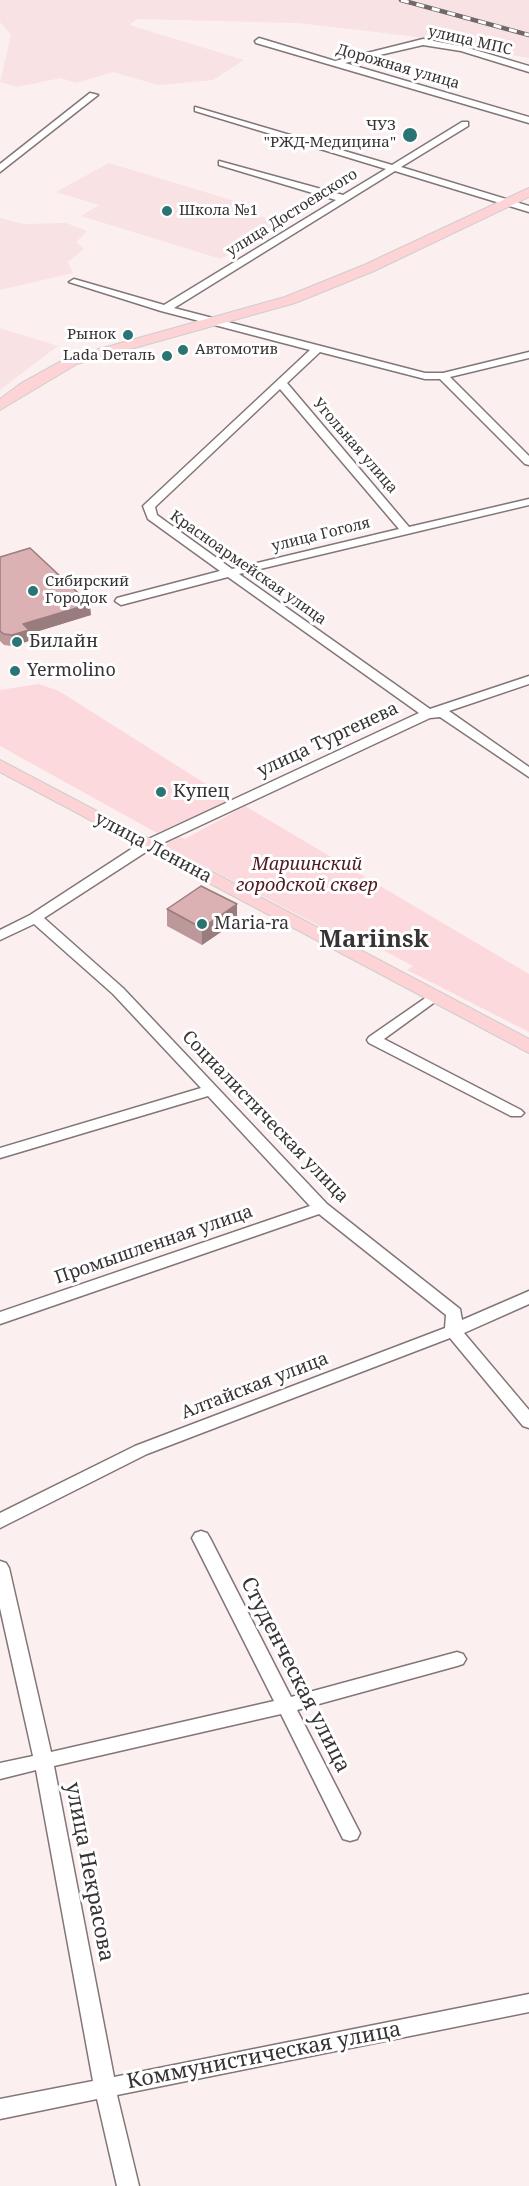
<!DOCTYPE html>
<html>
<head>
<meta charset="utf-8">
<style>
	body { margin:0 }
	canvas { display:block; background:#fceff0 }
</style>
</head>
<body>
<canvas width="529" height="2186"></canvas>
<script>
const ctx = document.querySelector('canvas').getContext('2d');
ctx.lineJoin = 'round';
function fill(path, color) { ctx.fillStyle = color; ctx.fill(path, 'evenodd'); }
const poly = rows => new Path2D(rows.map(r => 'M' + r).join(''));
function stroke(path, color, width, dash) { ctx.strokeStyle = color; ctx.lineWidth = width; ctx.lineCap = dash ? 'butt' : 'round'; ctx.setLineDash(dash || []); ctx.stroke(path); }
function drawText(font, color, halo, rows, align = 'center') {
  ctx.font = font + ' "Noto Serif",serif'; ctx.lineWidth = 6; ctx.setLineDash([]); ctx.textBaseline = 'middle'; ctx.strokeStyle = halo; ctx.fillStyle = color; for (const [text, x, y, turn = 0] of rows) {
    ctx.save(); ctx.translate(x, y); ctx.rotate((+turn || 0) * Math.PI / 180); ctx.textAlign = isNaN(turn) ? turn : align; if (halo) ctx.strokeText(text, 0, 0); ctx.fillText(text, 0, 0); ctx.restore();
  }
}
fill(poly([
	[0,0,529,0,529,58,409,36,298,23,137,19,129,25,244,60,213,80,158,85,113,72,76,83,61,78,17,87,0,82,11,35,0,22],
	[109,163,238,202,231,207,283,223,221,259,81,216,99,205,56,192],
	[0,218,24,224,66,223,87,231,76,242,84,249,68,262,73,273,0,290],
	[0,328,58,346,0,390]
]), '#f8e2e4');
fill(poly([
	[39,684,59,691,231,800,157,833,0,746,0,690],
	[245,806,529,974,529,1032,407,970,413,966,340,927,337,929,365,944,360,947,160,843,176,835,185,839]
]), '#fcd9dc');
const minor = poly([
	[259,38,335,61,423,39,465,47,529,66,529,72,461,51,423,45,345,63,529,117,529,123,256,43,255,41,259,38],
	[90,93,98,95,0,172,0,164,90,93],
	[195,107,392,165,462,122,468,122,468,126,401,167,529,206,529,212,395,171,174,308,425,373,443,373,529,352,529,358,450,377,529,456,529,465,525,464,440,379,425,379,320,352,287,383,409,527,529,499,529,505,239,574,430,709,529,676,529,684,449,711,529,767,529,777,440,717,430,718,152,848,44,918,123,988,327,1204,460,1309,462,1320,529,1291,529,1304,464,1333,529,1410,529,1428,523,1426,450,1338,147,1454,0,1528,0,1513,135,1446,445,1328,446,1315,319,1214,0,1324,0,1312,310,1206,208,1096,0,1158,0,1148,201,1088,113,994,34,924,0,940,0,930,30,915,142,842,419,713,228,577,121,605,115,601,117,598,220,571,148,519,143,506,310,350,161,311,69,282,74,279,164,305,336,200,219,165,219,161,343,195,386,169,195,111,195,107],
	[280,389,399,529,232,569,157,515,155,507,280,389],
	[434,992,441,996,439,999,384,1039,521,1110,524,1113,521,1116,511,1116,369,1043,367,1040,369,1037,434,992],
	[201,1531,207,1533,210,1538,291,1697,457,1652,463,1654,466,1659,463,1664,457,1666,297,1710,360,1833,357,1839,350,1841,343,1839,281,1714,54,1766,114,2077,529,1994,529,2012,117,2095,139,2186,117,2186,97,2099,0,2119,0,2099,93,2081,36,1770,0,1779,0,1763,33,1756,0,1608,0,1561,6,1563,9,1568,51,1752,274,1701,192,1538,195,1533,201,1531]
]);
const major = poly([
	[529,188,529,197,374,271,295,303,77,364,0,410,0,399,20,384,67,358,285,297,364,265,529,188],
	[0,760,529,1039,529,1053,0,772,0,760]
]);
stroke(minor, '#827677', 3);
stroke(major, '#cfcece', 2);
fill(minor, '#fff');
fill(major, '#fdd3d6');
const rail = poly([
	[401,0,529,35]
]);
stroke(rail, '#70696a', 4.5);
stroke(rail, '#fff', 3, [8]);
fill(poly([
	[0,557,91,615,29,634,29,641,12,646,4,645,0,641],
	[167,909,237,921,202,945,167,926]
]), '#bc989b');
fill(poly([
	[90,604,91,615,29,634,29,641,12,646,12,635,23,624],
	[237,904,237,921,202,945,202,928]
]), '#997c7e');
const building = poly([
	[30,548,90,604,23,624,29,630,12,635,4,634,0,631,0,557,30,548],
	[201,886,237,904,202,928,167,909,201,886]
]);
fill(building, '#dbb1b4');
stroke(building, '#997c7e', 1.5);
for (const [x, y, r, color] of [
	[410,135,8,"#2a7473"],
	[167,211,6,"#2a7473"],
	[128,335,6,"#2a7473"],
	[183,350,6,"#2a7473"],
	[167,356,6,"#2a7473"],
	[33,591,6,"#2a7473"],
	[17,642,6,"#2a7473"],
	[15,671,6,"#2a7473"],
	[161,792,6,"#2a7473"],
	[202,924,6,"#2a7473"]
]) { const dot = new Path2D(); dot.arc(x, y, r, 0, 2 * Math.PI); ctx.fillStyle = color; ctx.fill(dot); stroke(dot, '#fff', 2); }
drawText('15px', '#383334', '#fff', [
	["улица МПС",470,41,13],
	["Дорожная улица",398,67,16],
	["улица Достоевского",292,213,-32],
	["Угольная улица",355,446,49],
	["улица Гоголя",321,535,-14],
	["Красноармейская улица",248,568,35]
]);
drawText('15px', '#383334', '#fff', [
	["ЧУЗ",396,126],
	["\"РЖД-Медицина\"",396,143],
	["Школа №1",179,211,"left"],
	["Рынок",116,335],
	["Автомотив",195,350,"left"],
	["Lada Dеталь",155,356],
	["Сибирский",45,582,"left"],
	["Городок",45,599,"left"]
], 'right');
drawText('18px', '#383334', '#fff', [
	["Билайн",29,642],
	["Yermolino",27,671],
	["Купец",173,792],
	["Maria-ra",214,924]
], 'left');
drawText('18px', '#383334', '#fff', [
	["улица Тургенева",328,740,-25],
	["улица Ленина",153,848,28],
	["Социалистическая улица",265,1117,46],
	["Промышленная улица",154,1245,-19],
	["Алтайская улица",255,1386,-21]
]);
drawText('italic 18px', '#501c24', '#fff', [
	["Мариинский",307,865],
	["городской сквер",307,886]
]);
drawText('21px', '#383334', '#fff', [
	["Студенческая улица",295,1675,63],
	["улица Некрасова",89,1872,79],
	["Коммунистическая улица",264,2056,-11]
]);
drawText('bold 24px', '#383334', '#fff', [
	["Mariinsk",374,940]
]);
</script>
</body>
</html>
